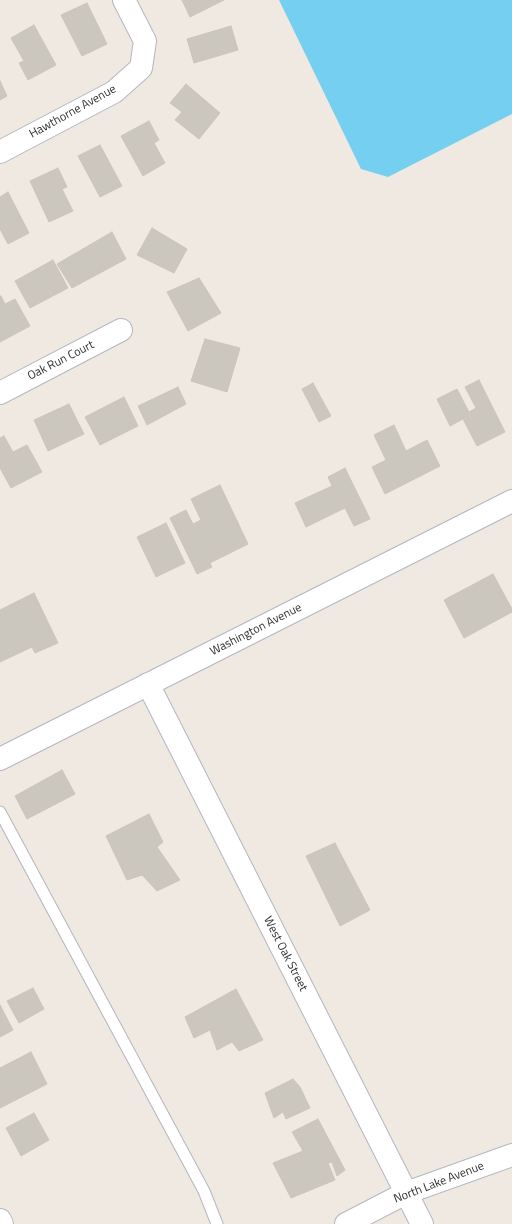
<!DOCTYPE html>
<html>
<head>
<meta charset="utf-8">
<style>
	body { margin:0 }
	canvas { display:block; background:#efe9e1 }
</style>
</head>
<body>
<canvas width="512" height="1224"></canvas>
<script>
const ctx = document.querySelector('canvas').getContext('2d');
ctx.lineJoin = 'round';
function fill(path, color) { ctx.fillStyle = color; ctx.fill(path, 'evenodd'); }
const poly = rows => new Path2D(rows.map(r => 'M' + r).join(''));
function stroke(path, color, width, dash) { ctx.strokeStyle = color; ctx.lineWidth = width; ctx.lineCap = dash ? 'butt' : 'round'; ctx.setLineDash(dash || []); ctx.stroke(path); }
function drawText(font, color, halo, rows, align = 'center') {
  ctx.font = font + ' "Titillium Web",sans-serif'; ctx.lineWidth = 3.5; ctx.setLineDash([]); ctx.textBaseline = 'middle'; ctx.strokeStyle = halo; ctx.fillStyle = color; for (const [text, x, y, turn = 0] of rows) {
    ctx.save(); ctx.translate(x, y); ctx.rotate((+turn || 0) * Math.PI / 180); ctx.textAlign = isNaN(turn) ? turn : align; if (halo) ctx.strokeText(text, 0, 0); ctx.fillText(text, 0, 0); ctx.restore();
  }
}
fill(poly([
	[279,0,512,0,512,114,388,177,361,169]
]), '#75cff0');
const building = poly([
	[182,0,224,0,190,17,182,0],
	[87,3,107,44,82,56,61,15,87,3],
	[34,25,56,65,28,80,19,63,24,61,11,38,34,25],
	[231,26,238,50,194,63,187,39,231,26],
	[0,81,7,96,0,100,0,81],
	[186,84,220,113,199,139,175,120,182,112,170,103,186,84],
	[149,121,159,140,154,143,165,163,143,176,121,136,149,121],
	[100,145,122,186,100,197,78,156,100,145],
	[58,168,67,187,62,189,73,211,49,222,30,181,58,168],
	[8,192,29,233,8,244,0,229,0,197,8,192],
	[152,228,187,249,174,273,137,255,152,228],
	[112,232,126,259,72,288,57,264,112,232],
	[53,260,68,288,30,308,15,281,53,260],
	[199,278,221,313,188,331,167,292,199,278],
	[0,296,1,296,5,304,15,299,30,326,0,342,0,296],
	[205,339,240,348,227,392,191,381,205,339],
	[479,380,505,432,477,446,463,419,450,426,437,399,457,389,469,412,476,408,465,387,479,380],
	[313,383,331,416,319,422,302,389,313,383],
	[178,387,186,404,147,425,138,406,178,387],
	[124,397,138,426,100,445,85,417,124,397],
	[69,404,84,434,48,451,34,420,69,404],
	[394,425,406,451,427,440,440,466,385,494,372,467,386,460,374,435,394,425],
	[4,436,13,452,27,445,42,472,11,488,0,468,0,438,4,436],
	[345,468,370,519,354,526,345,508,306,527,295,503,332,486,328,477,345,468],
	[220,485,248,544,210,563,212,567,197,574,170,518,186,510,193,524,201,520,191,499,220,485],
	[166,523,185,563,156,577,137,537,166,523],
	[493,574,512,609,512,612,464,638,444,600,493,574],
	[34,593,58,643,35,653,32,647,0,662,0,610,34,593],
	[62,770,75,794,27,819,15,796,62,770],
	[149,814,163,842,157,847,180,880,157,891,142,875,127,880,106,836,149,814],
	[335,843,370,910,340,926,306,856,335,843],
	[33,988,44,1009,19,1023,7,1001,33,988],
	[236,989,263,1040,239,1051,232,1042,217,1050,210,1030,194,1038,185,1017,236,989],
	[0,1005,13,1030,0,1037,0,1005],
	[31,1052,47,1084,0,1108,0,1068,31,1052],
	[293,1079,300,1087,310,1108,286,1119,283,1112,274,1118,265,1093,293,1079],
	[34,1113,49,1140,21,1156,6,1128,34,1113],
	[318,1119,345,1170,337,1176,332,1162,328,1163,335,1180,291,1198,273,1163,303,1151,292,1132,318,1119]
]);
fill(building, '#cbc7bf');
stroke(building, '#cbc5ba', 1);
const service = poly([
	[0,812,204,1191,217,1224]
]);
const minor = poly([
	[0,152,114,92,141,68,145,41,124,0],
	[0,393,121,330],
	[148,684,422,1224],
	[0,759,512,501],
	[0,1220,2,1224],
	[346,1224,406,1193,512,1155]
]);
stroke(service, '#b4b7c1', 13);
stroke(minor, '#b4b7c1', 24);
stroke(service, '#fff', 11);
stroke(minor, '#fff', 22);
drawText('12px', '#2e2e2e', '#fff', [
	["Hawthorne Avenue",73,112,-29],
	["Oak Run Court",61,361,-27],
	["Washington Avenue",256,630,-27],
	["West Oak Street",285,954,63],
	["North Lake Avenue",439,1183,-21]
]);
</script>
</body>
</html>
